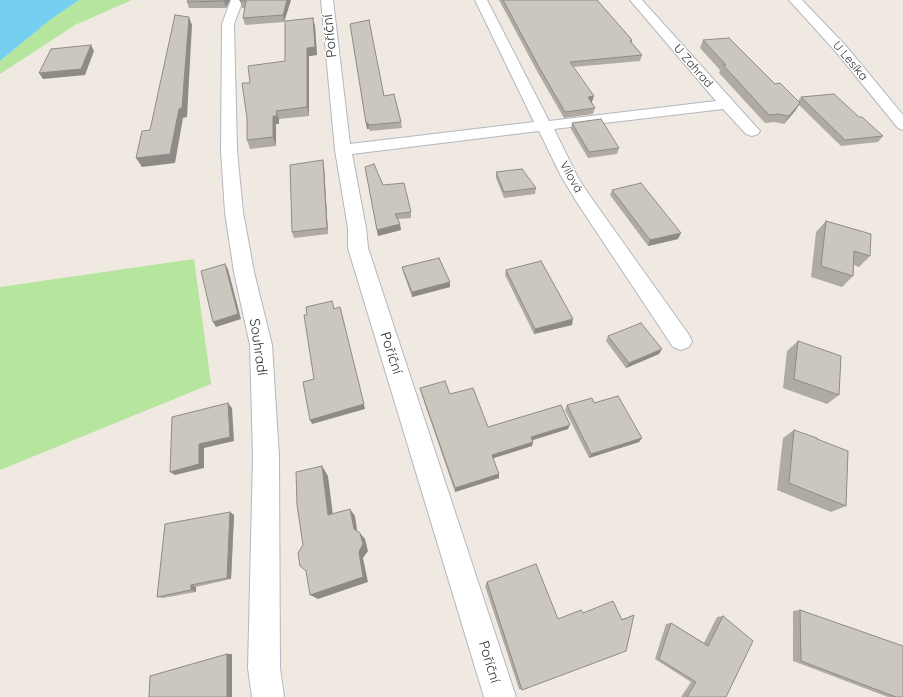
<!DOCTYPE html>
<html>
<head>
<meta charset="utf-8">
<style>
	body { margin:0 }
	canvas { display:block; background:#efe9e1 }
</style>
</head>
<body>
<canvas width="903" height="697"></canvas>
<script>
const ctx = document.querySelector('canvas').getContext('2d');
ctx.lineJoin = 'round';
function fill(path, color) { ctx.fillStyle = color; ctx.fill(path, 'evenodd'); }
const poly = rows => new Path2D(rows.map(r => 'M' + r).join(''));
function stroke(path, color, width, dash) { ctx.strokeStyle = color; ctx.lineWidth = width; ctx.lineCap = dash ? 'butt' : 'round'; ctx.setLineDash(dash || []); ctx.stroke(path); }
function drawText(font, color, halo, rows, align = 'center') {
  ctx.font = font + ' Quicksand,sans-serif'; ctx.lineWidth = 3; ctx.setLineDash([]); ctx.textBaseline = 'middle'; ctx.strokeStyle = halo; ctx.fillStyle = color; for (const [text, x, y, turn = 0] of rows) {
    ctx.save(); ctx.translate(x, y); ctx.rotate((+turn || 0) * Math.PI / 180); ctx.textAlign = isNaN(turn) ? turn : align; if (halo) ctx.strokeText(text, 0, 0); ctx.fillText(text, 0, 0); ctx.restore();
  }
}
fill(poly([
	[79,0,132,0,75,25,0,74,0,61,50,20],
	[194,259,211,384,0,470,0,287]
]), '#b6e59e');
fill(poly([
	[0,0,79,0,50,20,0,61]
]), '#75cff0');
const minor = poly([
	[231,0,243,0,234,24,237,151,243,212,254,272,272,345,279,456,280,668,284,697,252,697,248,668,253,456,250,345,234,272,225,212,221,151,222,24,231,0],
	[321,0,333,0,350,144,534,122,475,0,487,0,549,121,716,101,630,0,642,0,760,131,758,134,752,136,746,134,723,109,554,129,577,176,590,196,689,335,692,341,689,347,681,350,673,347,578,204,561,176,539,131,352,154,366,228,368,248,516,697,484,697,348,248,348,228,335,150,321,0],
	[789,0,802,0,846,46,903,115,903,130,898,128,836,52,789,0]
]);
stroke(minor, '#b4b7c1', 2);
fill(minor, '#fff');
fill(poly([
	[188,0,230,0,226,8,189,8,187,2],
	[240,0,291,0,284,22,245,25,243,18,245,8,242,8,240,1],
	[499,0,597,0,632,40,632,43,642,55,640,61,573,67,595,108,593,114,564,118,538,73],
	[350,24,384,96,401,122,402,128,370,131,369,129,367,129],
	[315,26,317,55,309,56,309,116,279,119,279,124,276,124,276,146,250,149,247,140,250,83,285,61],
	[703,40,775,84,798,101,801,97,859,117,883,136,878,142,841,146,799,105,795,111,784,124,774,122,765,123,719,73,720,70,700,48],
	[572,123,619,148,617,154,588,158,571,129],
	[324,166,328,234,294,238,292,232],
	[365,167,411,212,411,218,398,219,400,224,401,230,378,236],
	[496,172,536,188,535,194,504,198,496,178],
	[612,190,678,239,648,246,610,195],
	[826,221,870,256,859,267,854,265,853,276,842,287,811,277,816,232],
	[402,267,450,282,450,287,412,297,403,272],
	[506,270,572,325,534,334,505,275],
	[608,336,662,349,659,354,626,368,606,341],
	[798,341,839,395,827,404,783,388,787,351],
	[420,388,450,394,488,427,568,429,532,440,533,442,532,446,493,458,499,478,455,492,421,393],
	[567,405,642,438,639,442,589,458,565,410],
	[794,430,817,439,846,506,831,512,777,490,783,438],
	[230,512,234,515,231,579,196,587,196,592,163,598,157,597],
	[487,582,558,619,583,613,622,619,634,615,522,690,519,689,485,586],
	[800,610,903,697,888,697,793,661,793,611],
	[723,616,726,697,681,697,691,682,655,659,666,624,671,623,704,643,717,617]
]), '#afaba4');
fill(poly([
	[225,0,230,0,226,8,224,1],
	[287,0,291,0,284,22,283,15],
	[189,17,192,25,187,117,183,118,175,163,142,167,136,158,179,109],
	[313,18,315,26,317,55,309,56,309,116,307,107,307,48],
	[91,45,94,51,85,75,43,79,39,73],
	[594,96,592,102,587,103,588,97],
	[800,103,795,111,784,124,789,116],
	[276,111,279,119,279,124,276,124,276,146,273,137,273,116],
	[366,123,368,123,369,129,367,129],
	[323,160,324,166,328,234,327,228],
	[400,224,401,230,378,236,377,230],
	[681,233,678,239,648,246,650,240],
	[225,264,228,269,241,319,216,327,213,322],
	[450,282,450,287,412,297,412,292],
	[340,307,365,409,312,424,310,420],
	[573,319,572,325,534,334,535,329],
	[662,349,659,354,626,368,629,363],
	[228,403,232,408,234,441,204,448,204,468,175,475,170,472,199,444],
	[570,425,568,429,530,441,531,437],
	[642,438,639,442,589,458,591,454],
	[533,442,532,446,491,459,492,455],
	[322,466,328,476,334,523,328,515],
	[499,474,499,478,455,492,455,488],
	[350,509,355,516,358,536,354,529],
	[230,512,234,515,231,579,227,578],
	[360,533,365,539,368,551,363,558,368,582,318,599,310,595,359,552],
	[191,585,196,587,196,592,191,590],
	[227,654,232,654,232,697,227,697]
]), '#8e8b86');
const building = poly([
	[188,0,225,0,224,1,187,2,188,0],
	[240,0,287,0,283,15,243,18,246,1,240,1,240,0],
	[503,0,597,0,632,40,630,41,642,55,570,62,594,96,588,97,595,108,565,112,539,67,503,0],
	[175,15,189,17,182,108,179,109,170,154,136,158,142,131,150,130,175,15],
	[313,18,315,47,307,48,307,107,276,111,277,116,273,116,273,137,247,140,247,118,242,83,250,83,248,66,285,61,285,21,313,18],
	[369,20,384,96,394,94,401,122,369,125,368,123,366,123,350,24,369,20],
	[729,38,775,84,780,83,800,103,789,116,778,114,769,115,723,65,726,65,703,40,729,38],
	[91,45,81,69,39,73,51,49,91,45],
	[834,94,859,117,862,117,883,136,845,140,801,97,834,94],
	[601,119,619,148,589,152,572,123,601,119],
	[323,160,327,228,292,232,290,165,323,160],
	[374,164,383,185,404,183,411,212,395,214,400,224,377,230,365,167,374,164],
	[522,169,536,188,504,192,496,172,522,169],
	[641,183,681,233,650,240,612,190,641,183],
	[826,221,871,234,870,256,854,251,853,276,821,266,826,221],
	[439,258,450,282,412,292,402,267,439,258],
	[541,261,573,319,535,329,506,270,541,261],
	[225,264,238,314,213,322,201,271,225,264],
	[332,301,334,309,340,307,364,404,310,420,303,382,314,379,304,315,307,315,306,307,332,301],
	[641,323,662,349,629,363,608,336,641,323],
	[798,341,841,356,839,395,794,379,798,341],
	[445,381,450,394,473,388,488,427,561,405,570,425,531,437,533,442,492,455,499,474,455,488,420,388,445,381],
	[618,396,642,438,591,454,567,405,592,398,594,403,618,396],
	[228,403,230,437,199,444,199,464,170,472,172,417,228,403],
	[794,430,817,438,817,439,848,451,846,506,789,483,794,430],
	[322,466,328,515,350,509,354,529,360,533,363,544,359,552,363,577,310,595,306,571,300,566,298,553,303,545,297,505,296,472,322,466],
	[230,512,227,578,191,585,191,590,157,597,165,524,230,512],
	[536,564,558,619,581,610,583,613,613,601,622,620,634,615,626,651,522,690,487,582,536,564],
	[800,610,903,646,903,697,896,697,801,661,800,610],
	[723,616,753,641,726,697,687,697,696,682,659,659,671,623,708,646,723,616],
	[227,654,227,697,149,697,150,676,227,654]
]);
fill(building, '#cbc7bf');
stroke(building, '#8e8b86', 1);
drawText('12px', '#2e2e2e', '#fff', [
	["U Lesíka",850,61,50],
	["U Zahrad",693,66,49],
	["Vilová",571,177,61]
]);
drawText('14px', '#2e2e2e', '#fff', [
	["Poříční",330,36,-96],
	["Souhradí",258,347,82],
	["Poříční",391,353,72],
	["Poříční",489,662,73]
]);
</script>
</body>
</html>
